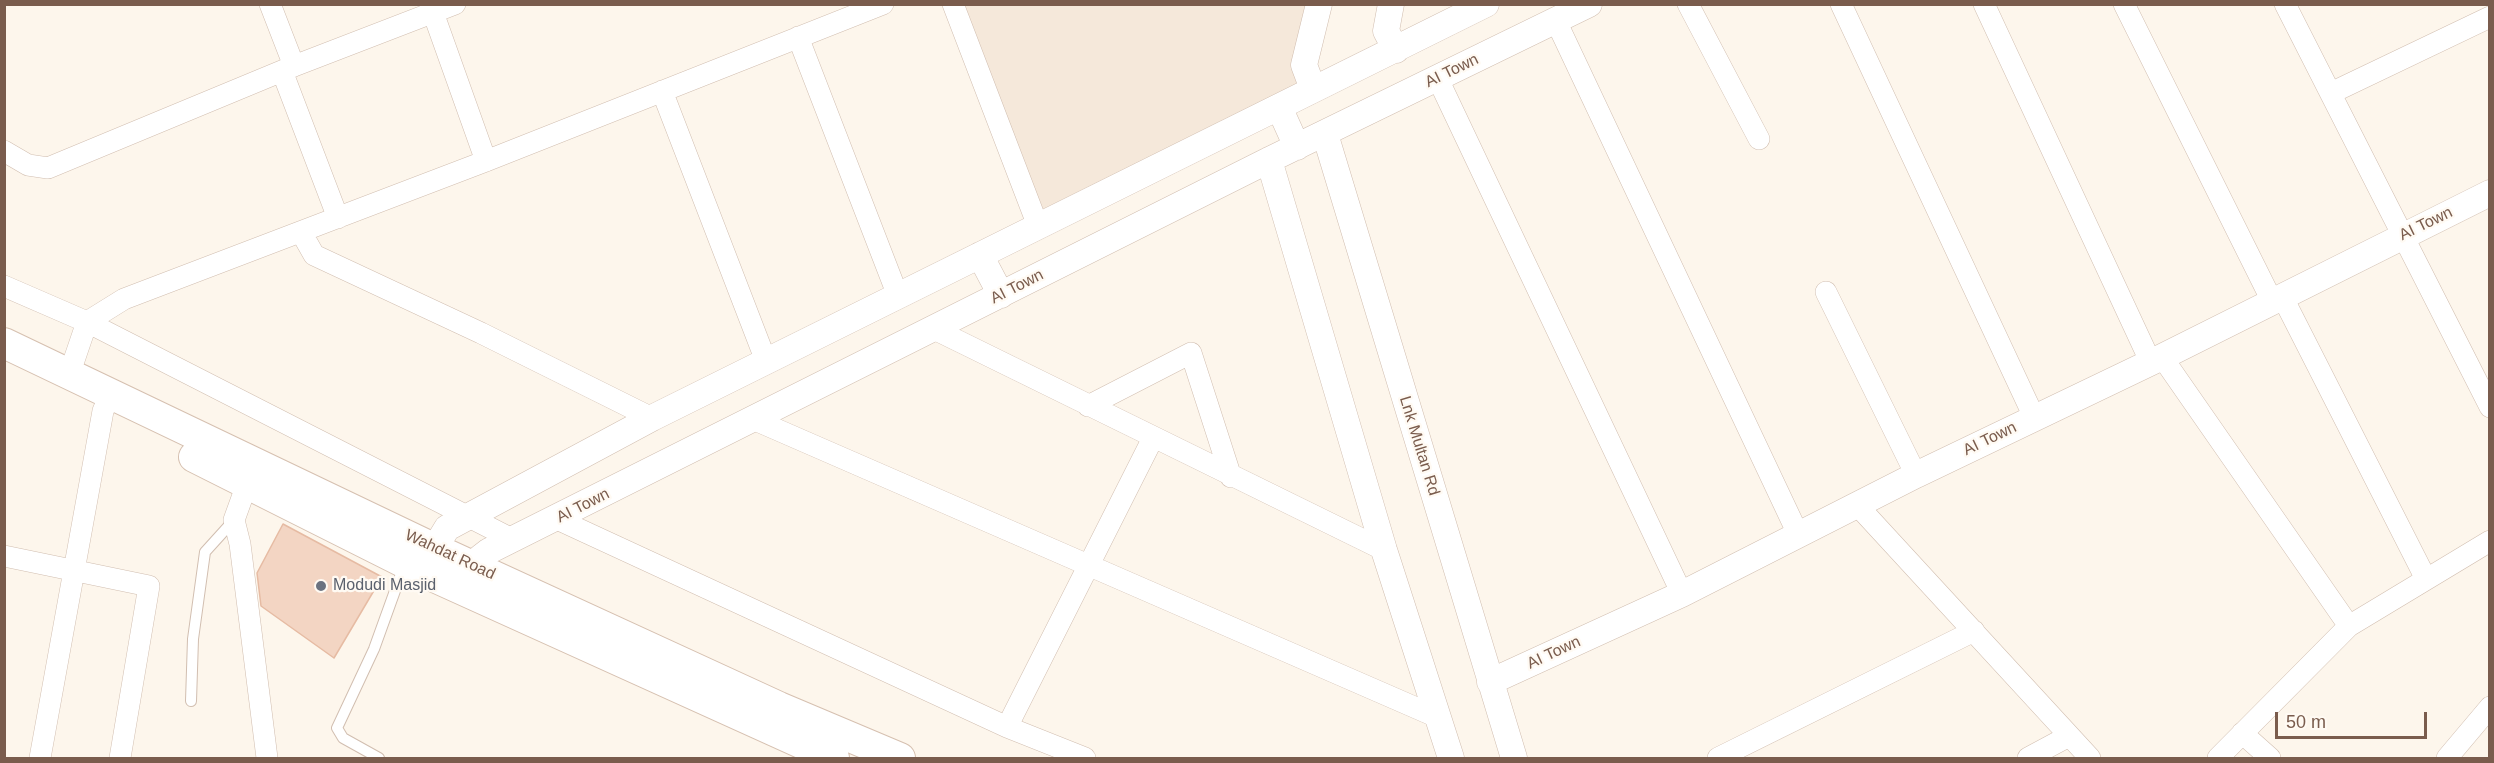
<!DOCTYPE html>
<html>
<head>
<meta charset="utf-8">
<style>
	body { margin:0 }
	#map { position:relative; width:2494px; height:763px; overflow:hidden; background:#fdf6ec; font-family:Helvetica,sans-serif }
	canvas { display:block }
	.frame { position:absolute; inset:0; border:6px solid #7a5c4d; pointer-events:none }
	.scale { position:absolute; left:2275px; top:712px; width:152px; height:27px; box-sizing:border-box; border:3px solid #7a5c4d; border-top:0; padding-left:8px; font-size:18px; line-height:21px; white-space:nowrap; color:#7a5c4d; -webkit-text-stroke:4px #fffaf3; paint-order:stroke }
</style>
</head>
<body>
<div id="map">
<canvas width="2494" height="763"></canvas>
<div class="frame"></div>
<div class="scale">50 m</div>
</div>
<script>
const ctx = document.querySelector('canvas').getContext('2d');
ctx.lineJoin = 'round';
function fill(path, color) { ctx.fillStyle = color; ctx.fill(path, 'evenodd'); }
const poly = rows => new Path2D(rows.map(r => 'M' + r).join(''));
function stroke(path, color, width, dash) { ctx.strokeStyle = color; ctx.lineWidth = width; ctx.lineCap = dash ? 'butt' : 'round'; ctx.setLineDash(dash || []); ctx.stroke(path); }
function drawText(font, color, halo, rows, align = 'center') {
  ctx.font = font + ' Helvetica,sans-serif'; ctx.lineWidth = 4.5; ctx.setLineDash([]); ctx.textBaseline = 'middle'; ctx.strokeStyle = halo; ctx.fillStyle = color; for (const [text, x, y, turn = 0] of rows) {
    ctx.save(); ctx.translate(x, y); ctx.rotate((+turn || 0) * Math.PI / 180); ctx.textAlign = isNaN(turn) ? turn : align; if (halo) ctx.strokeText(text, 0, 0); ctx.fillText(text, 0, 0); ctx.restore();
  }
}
fill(poly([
	[954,5,1331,5,1311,81,1038,226]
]), '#f5e8da');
const building = poly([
	[283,524,382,577,334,658,261,606,257,573,283,524]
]);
fill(building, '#f3d5c3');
stroke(building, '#e6bba3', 1.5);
const service = poly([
	[191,701,193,639,205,552,234,520],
	[379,758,343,738,337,728,374,649,405,563]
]);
const minor = poly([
	[270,4,294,66],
	[430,4,486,161],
	[953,4,1038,226],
	[1688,4,1759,139],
	[1841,4,2034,417],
	[1984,4,2151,363],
	[2124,4,2272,301],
	[2285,4,2490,407],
	[1556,21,1798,534],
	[798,37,898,296],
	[282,71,338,218],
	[1437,77,1682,594],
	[662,91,766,361],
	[2331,93,2490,17],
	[4,151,28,165,48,168,294,66,455,4],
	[301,232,314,255,481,333,652,418],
	[4,286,87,322,514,540],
	[1826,292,1916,475],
	[2282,296,2426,579],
	[934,329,1384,550],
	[2162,357,2349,626],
	[69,375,87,322,124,299,486,161,883,4],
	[1088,406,1191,353,1231,477],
	[755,420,1437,717],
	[247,484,234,520,240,544,267,758],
	[1858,506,2090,758],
	[557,519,1007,727,1085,758],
	[4,556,149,586,120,758],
	[1007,727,1153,438],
	[2242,733,2270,758],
	[40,758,103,411,110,395],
	[1718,758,1974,631],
	[2028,758,2069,736],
	[2218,758,2349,626,2490,541],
	[2447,758,2490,707]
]);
const tertiary = poly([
	[1391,4,1386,31,1396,50],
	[1313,89,1304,65,1319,4],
	[1279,107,1297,147],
	[1325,134,1514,758],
	[1269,160,1384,550,1451,758],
	[980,255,1001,295],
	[424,566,447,528,652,418,1486,4],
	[465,582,480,558,489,551,1269,160,1589,4],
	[1490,682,1682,594,1916,475,2162,357,2490,193]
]);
const secondary = poly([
	[4,343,433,548,779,707,900,758],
	[194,457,421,571,834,758]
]);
stroke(service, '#d1beb0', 12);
stroke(minor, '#d1beb0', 22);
stroke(tertiary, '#d1beb0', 27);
stroke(secondary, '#d6c0b0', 32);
stroke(service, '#fff', 10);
stroke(minor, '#fff', 21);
stroke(tertiary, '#fff', 26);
stroke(secondary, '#fff', 30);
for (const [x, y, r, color] of [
	[321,586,6,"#6b7280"]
]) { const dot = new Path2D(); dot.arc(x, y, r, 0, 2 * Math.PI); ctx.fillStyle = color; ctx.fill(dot); stroke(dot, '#fffaf3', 2); }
drawText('16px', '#7a5c4d', '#fffaf3', [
	["AI Town",1452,71,-26],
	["AI Town",2426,224,-26],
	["AI Town",1017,287,-27],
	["AI Town",1990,439,-26],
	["Lnk Multan Rd",1419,446,73],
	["AI Town",583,506,-27],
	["Wahdat Road",450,555,25],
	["AI Town",1554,653,-25]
]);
drawText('16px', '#5b616d', '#fffaf3', [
	["Modudi Masjid",333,586]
], 'left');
</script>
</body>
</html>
